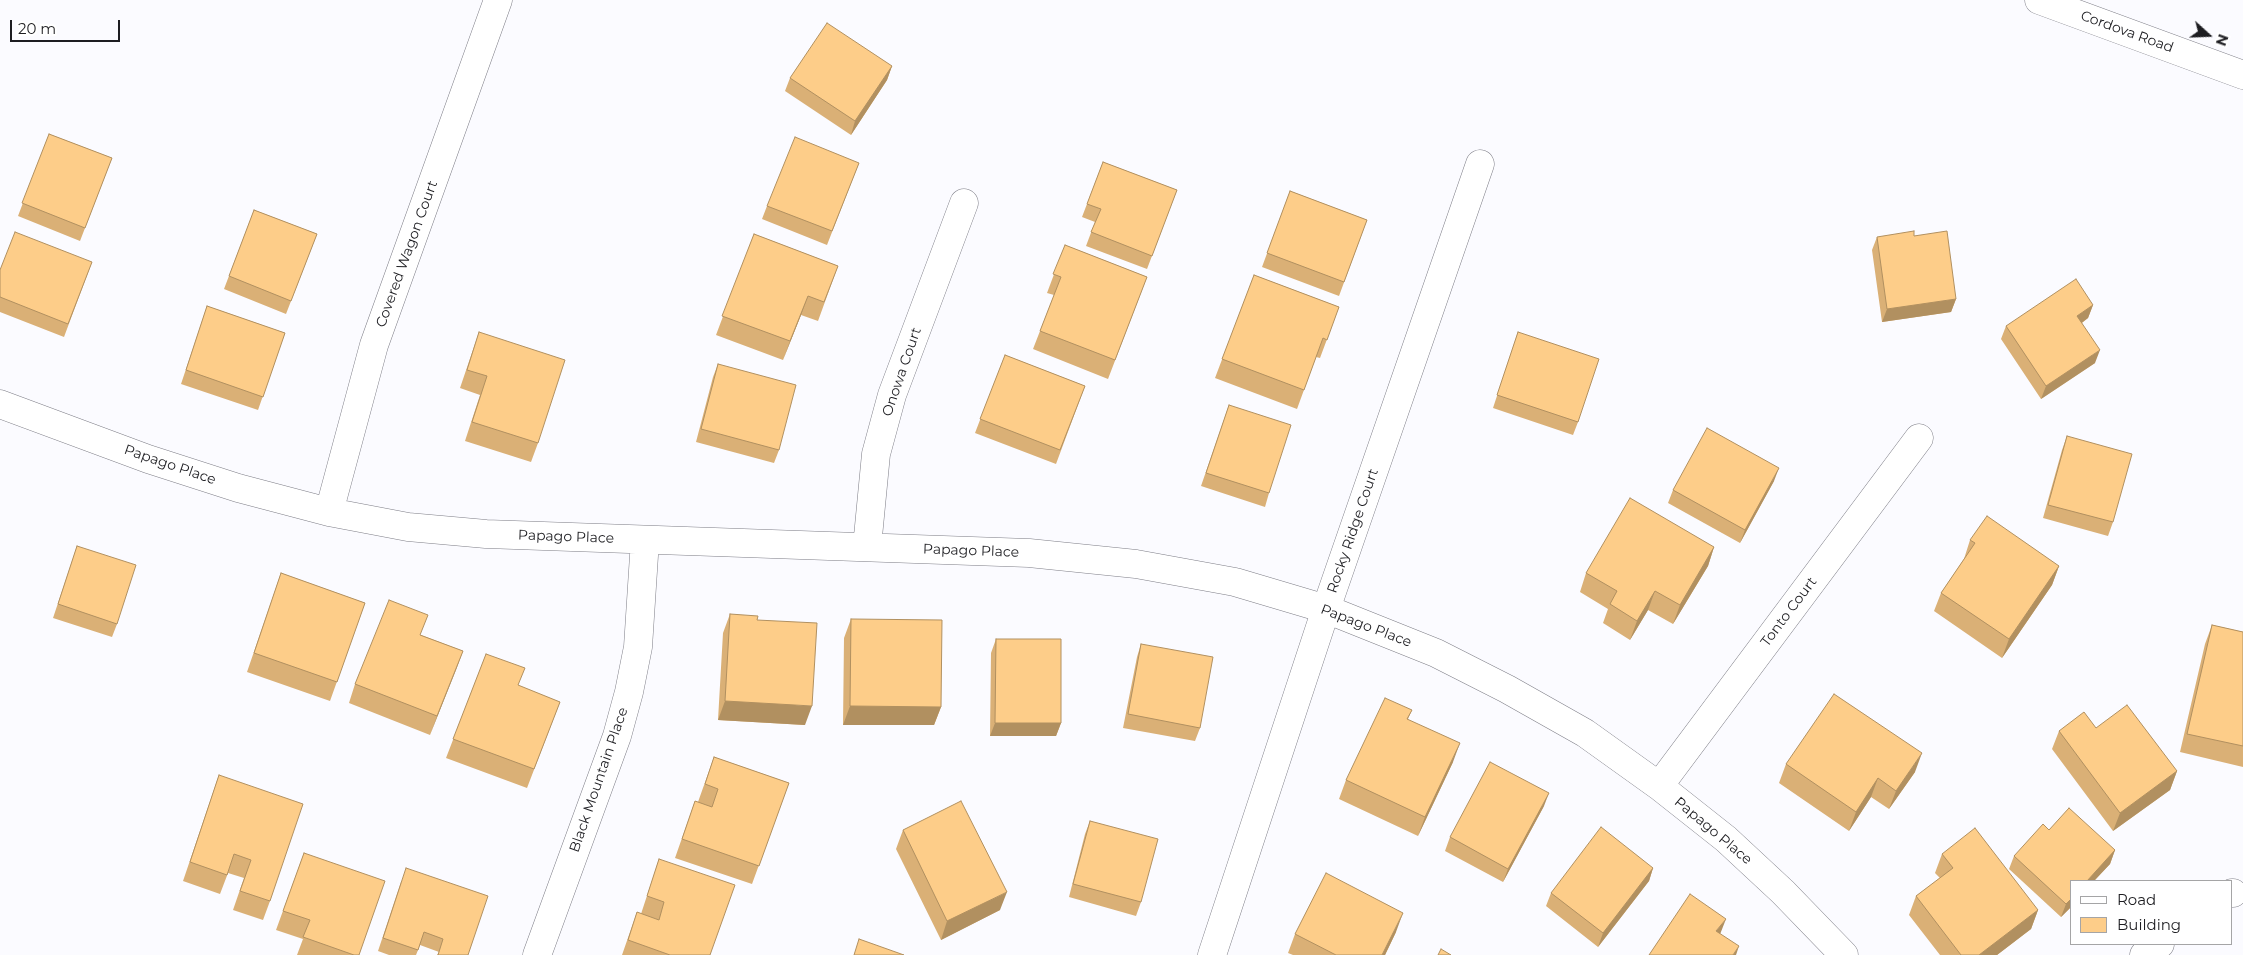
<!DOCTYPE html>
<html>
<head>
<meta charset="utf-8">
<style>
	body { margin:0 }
	#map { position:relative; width:2243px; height:955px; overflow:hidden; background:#fbfbff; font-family:Montserrat,sans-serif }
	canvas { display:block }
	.legend { position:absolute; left:2070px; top:880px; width:162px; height:65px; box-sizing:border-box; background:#fff; border:1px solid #a5a5a6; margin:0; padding:6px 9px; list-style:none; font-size:15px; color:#1d1d21 }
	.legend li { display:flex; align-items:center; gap:10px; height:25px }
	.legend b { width:25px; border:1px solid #a5a5a6 }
	.north { position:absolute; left:2183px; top:10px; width:50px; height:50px; -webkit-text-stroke:4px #fff; paint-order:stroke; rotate:110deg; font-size:14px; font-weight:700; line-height:20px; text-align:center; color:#1d1d21 }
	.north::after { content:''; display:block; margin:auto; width:18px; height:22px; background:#1d1d21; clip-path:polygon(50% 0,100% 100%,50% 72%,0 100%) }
	.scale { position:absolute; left:10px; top:20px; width:110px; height:22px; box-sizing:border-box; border:2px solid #1d1d21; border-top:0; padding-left:6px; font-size:15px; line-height:18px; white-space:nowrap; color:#1d1d21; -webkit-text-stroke:4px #fff; paint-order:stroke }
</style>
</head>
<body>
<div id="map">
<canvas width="2243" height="955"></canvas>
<ul class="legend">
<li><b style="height:6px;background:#fff"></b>Road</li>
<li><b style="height:14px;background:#fdcd89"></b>Building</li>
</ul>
<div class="north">N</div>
<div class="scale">20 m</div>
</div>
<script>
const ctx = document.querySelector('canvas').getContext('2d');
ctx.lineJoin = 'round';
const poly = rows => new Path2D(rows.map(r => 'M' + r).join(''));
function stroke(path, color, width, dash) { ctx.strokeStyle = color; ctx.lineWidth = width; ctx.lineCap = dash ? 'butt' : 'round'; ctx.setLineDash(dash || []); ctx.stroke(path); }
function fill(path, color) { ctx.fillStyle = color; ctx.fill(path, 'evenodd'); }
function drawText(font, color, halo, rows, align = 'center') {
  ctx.font = font + ' Montserrat,sans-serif'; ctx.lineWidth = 4; ctx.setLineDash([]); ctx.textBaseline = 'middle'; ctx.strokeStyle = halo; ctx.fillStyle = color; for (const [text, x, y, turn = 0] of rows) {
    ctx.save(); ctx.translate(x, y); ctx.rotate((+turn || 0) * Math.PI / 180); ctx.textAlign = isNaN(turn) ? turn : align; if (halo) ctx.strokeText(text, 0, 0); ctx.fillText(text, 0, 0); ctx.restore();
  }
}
const minor = poly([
	[2039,0,2243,75],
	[0,404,148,459,238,488,329,512,408,527,486,534,1029,553,1136,564,1235,582,1326,609,1436,653,1507,689,1585,733,1659,786,1726,839,1783,892,1844,955],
	[329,512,374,345,498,0],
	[867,547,876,454,892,395,964,203],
	[1659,786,1919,438],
	[2232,893,2233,893],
	[537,955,617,736,629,692,638,647,645,540],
	[1212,955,1326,609,1480,164],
	[2144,955,2160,944]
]);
stroke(minor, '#7e7e87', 29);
stroke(minor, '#fff', 28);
fill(poly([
	[892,66,887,80,851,135,785,91,790,78],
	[49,134,112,158,80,241,18,216],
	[1103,162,1177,190,1147,269,1086,246,1095,222,1082,217],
	[859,163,827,245,762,219,767,206],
	[1290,191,1367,220,1339,296,1262,267],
	[254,210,317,234,286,314,224,289],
	[754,234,838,266,818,321,801,315,783,360,716,335],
	[1914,236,1956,299,1951,312,1882,322,1872,250,1877,237],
	[1065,245,1147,277,1108,379,1033,349,1054,295,1047,293],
	[92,262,64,337,0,312,0,270],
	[1254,275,1339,307,1320,358,1316,357,1297,409,1215,378],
	[2093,305,2088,318,2082,323,2095,363,2041,399,2001,339,2006,326],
	[207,306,285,333,258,410,181,384],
	[479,332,538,443,531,462,465,441,480,395,460,388],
	[1518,332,1578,422,1573,435,1493,408],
	[1005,355,1085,386,1056,464,975,433],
	[718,364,779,450,774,463,696,442,713,377],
	[1229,405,1269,493,1265,507,1201,486],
	[2067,436,2113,522,2108,536,2043,518,2062,450],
	[1774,481,1740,543,1668,503,1673,490],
	[1970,540,2059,566,2052,585,2002,658,1934,611,1941,593,1964,559],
	[77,546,117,624,112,637,53,618],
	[1714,547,1708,566,1673,624,1648,610,1630,640,1603,623,1608,609,1580,592,1586,573],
	[281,573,365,603,330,701,247,672],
	[730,614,757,620,805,725,718,720,723,633],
	[851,619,941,707,934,725,843,725,844,638],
	[2212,625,2243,632,2243,767,2180,752,2205,644],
	[421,635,463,651,430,735,349,703,355,684],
	[996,639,1061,723,1056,736,990,736,991,653],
	[1141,644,1200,728,1195,741,1123,728,1137,657],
	[486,654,519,686,560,702,527,788,446,758],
	[1412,710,1408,719,1453,762,1418,836,1339,799,1346,780],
	[2096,728,2177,771,2170,790,2113,831,2052,749,2059,731],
	[714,757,789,783,752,884,675,858,695,801,698,802],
	[1786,764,1915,772,1889,809,1871,797,1849,831,1779,783],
	[219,775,270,901,263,920,233,910,244,878,228,873,220,894,183,881],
	[1544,806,1503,882,1445,851,1450,837],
	[1090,821,1141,902,1136,916,1069,897,1085,834],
	[903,830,1000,910,941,940,896,849],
	[2049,830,2115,850,2110,864,2094,881,2072,881,2072,906,2061,917,2009,869,2014,856],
	[304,853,359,955,297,955,303,939,276,930],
	[1942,854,2038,910,2031,929,1997,955,1940,955,1909,915,1916,896,1940,878,1935,873],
	[659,859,710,955,622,955,637,912,641,914],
	[1653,868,1649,881,1598,947,1546,906,1551,893],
	[401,882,468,955,437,955,439,952,420,945,416,955,389,955,378,951],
	[1396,932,1385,955,1293,955,1288,953,1295,934]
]), '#dab076');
fill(poly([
	[892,66,887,80,851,135,855,121],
	[808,296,801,315,783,360,790,341],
	[1956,299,1951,312,1882,322,1887,309],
	[2093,305,2088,318,2073,329,2077,316],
	[2100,350,2095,363,2041,399,2046,386],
	[1779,468,1774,481,1740,543,1745,530],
	[1714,547,1708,566,1673,624,1680,605],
	[2059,566,2052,585,2002,658,2009,639],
	[1655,591,1648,610,1630,640,1637,621],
	[463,651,456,670,430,735,437,716],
	[725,701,812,706,805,725,718,720],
	[850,706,941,707,934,725,843,725],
	[995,723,1061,723,1056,736,990,736],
	[1460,743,1453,762,1418,836,1425,817],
	[1922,753,1915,772,1889,809,1896,791],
	[2177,771,2170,790,2113,831,2120,813],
	[1878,778,1871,797,1849,831,1856,812],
	[1549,793,1544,806,1503,882,1508,869],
	[2115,850,2110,864,2094,881,2087,881],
	[1653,868,1649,881,1598,947,1603,933],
	[1007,892,1000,910,941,940,947,921],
	[2072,898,2072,906,2061,917,2066,904],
	[2038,910,2031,929,1997,955,1979,955],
	[1403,913,1396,932,1385,955,1382,955],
	[1726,919,1719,937,1716,931],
	[1739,946,1736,955,1733,955]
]), '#b19060');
const building = poly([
	[827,23,892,66,855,121,790,78,827,23],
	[49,134,112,158,85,228,22,203,49,134],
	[795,137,859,163,832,231,767,206,795,137],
	[1103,162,1177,190,1152,256,1091,232,1101,209,1087,204,1103,162],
	[1290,191,1367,220,1344,282,1267,253,1290,191],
	[254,210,317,234,291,301,229,276,254,210],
	[1914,231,1914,236,1947,231,1956,299,1887,309,1877,237,1914,231],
	[15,232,92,262,68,324,0,297,0,270,15,232],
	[754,234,838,266,824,302,808,296,790,341,722,316,754,234],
	[1065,245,1147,277,1115,360,1040,331,1061,277,1053,274,1065,245],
	[1254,275,1339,307,1327,340,1323,338,1304,390,1222,359,1254,275],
	[2076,279,2093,305,2077,316,2100,350,2046,386,2006,326,2076,279],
	[207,306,285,333,263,397,186,370,207,306],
	[479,332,565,360,538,443,472,422,487,376,467,370,479,332],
	[1518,332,1599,359,1578,422,1497,395,1518,332],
	[1005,355,1085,386,1060,450,980,419,1005,355],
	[718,364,796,385,779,450,701,429,718,364],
	[1229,405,1291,425,1269,493,1206,473,1229,405],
	[1707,428,1779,468,1745,530,1673,490,1707,428],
	[2067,436,2132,454,2113,522,2048,505,2067,436],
	[1630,498,1714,547,1680,605,1655,591,1637,621,1610,604,1617,591,1586,573,1630,498],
	[1987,516,2059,566,2009,639,1941,593,1975,543,1970,540,1987,516],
	[77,546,136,565,117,624,58,604,77,546],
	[281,573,365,603,337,682,254,653,281,573],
	[389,600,428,615,420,635,463,651,437,716,355,684,389,600],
	[730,614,758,616,757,620,817,623,812,706,725,701,730,614],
	[851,619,942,620,941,707,850,706,851,619],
	[2212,625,2243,632,2243,746,2187,734,2212,625],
	[996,639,1061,639,1061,723,995,723,996,639],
	[1141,644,1213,657,1200,728,1128,714,1141,644],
	[486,654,525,668,518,685,560,702,534,769,453,739,486,654],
	[1834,694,1922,753,1896,791,1878,778,1856,812,1786,764,1834,694],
	[1385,698,1412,710,1407,719,1460,743,1425,817,1346,780,1385,698],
	[2127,705,2177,771,2120,813,2059,731,2084,712,2096,728,2127,705],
	[714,757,789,783,759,866,682,839,695,801,712,807,718,789,705,784,714,757],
	[1490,762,1549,793,1508,869,1450,837,1490,762],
	[219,775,303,804,270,901,240,891,251,860,234,854,227,875,190,862,219,775],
	[961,801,1007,892,947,921,903,830,961,801],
	[2069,808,2115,850,2087,881,2072,881,2072,898,2066,904,2014,856,2043,824,2049,830,2069,808],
	[1090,821,1158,839,1141,902,1073,884,1090,821],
	[1601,827,1653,868,1603,933,1551,893,1601,827],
	[1975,828,2038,910,1979,955,1961,955,1916,896,1953,868,1942,854,1975,828],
	[304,853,385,881,359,955,354,955,303,937,310,920,283,911,304,853],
	[659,859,735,885,710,955,670,955,628,940,637,912,659,920,664,902,647,896,659,859],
	[406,868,488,896,468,955,438,955,443,939,424,932,418,950,383,938,406,868],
	[1326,873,1403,913,1382,955,1336,955,1295,934,1326,873],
	[1690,894,1726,919,1716,931,1739,946,1733,955,1649,955,1690,894],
	[859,939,904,955,854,955,859,939],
	[1441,949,1451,955,1438,955,1441,949]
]);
fill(building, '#fdcd89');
stroke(building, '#b19060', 1);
drawText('14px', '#1d1d21', '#fff', [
	["Cordova Road",2127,32,20],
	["Covered Wagon Court",407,254,-70],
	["Onowa Court",902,372,-71],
	["Papago Place",170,465,19],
	["Rocky Ridge Court",1353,531,-71],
	["Papago Place",566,537,2],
	["Papago Place",971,551,2],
	["Tonto Court",1789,612,-53],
	["Papago Place",1366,626,21],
	["Black Mountain Place",599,780,-71],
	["Papago Place",1713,831,40]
]);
</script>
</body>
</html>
